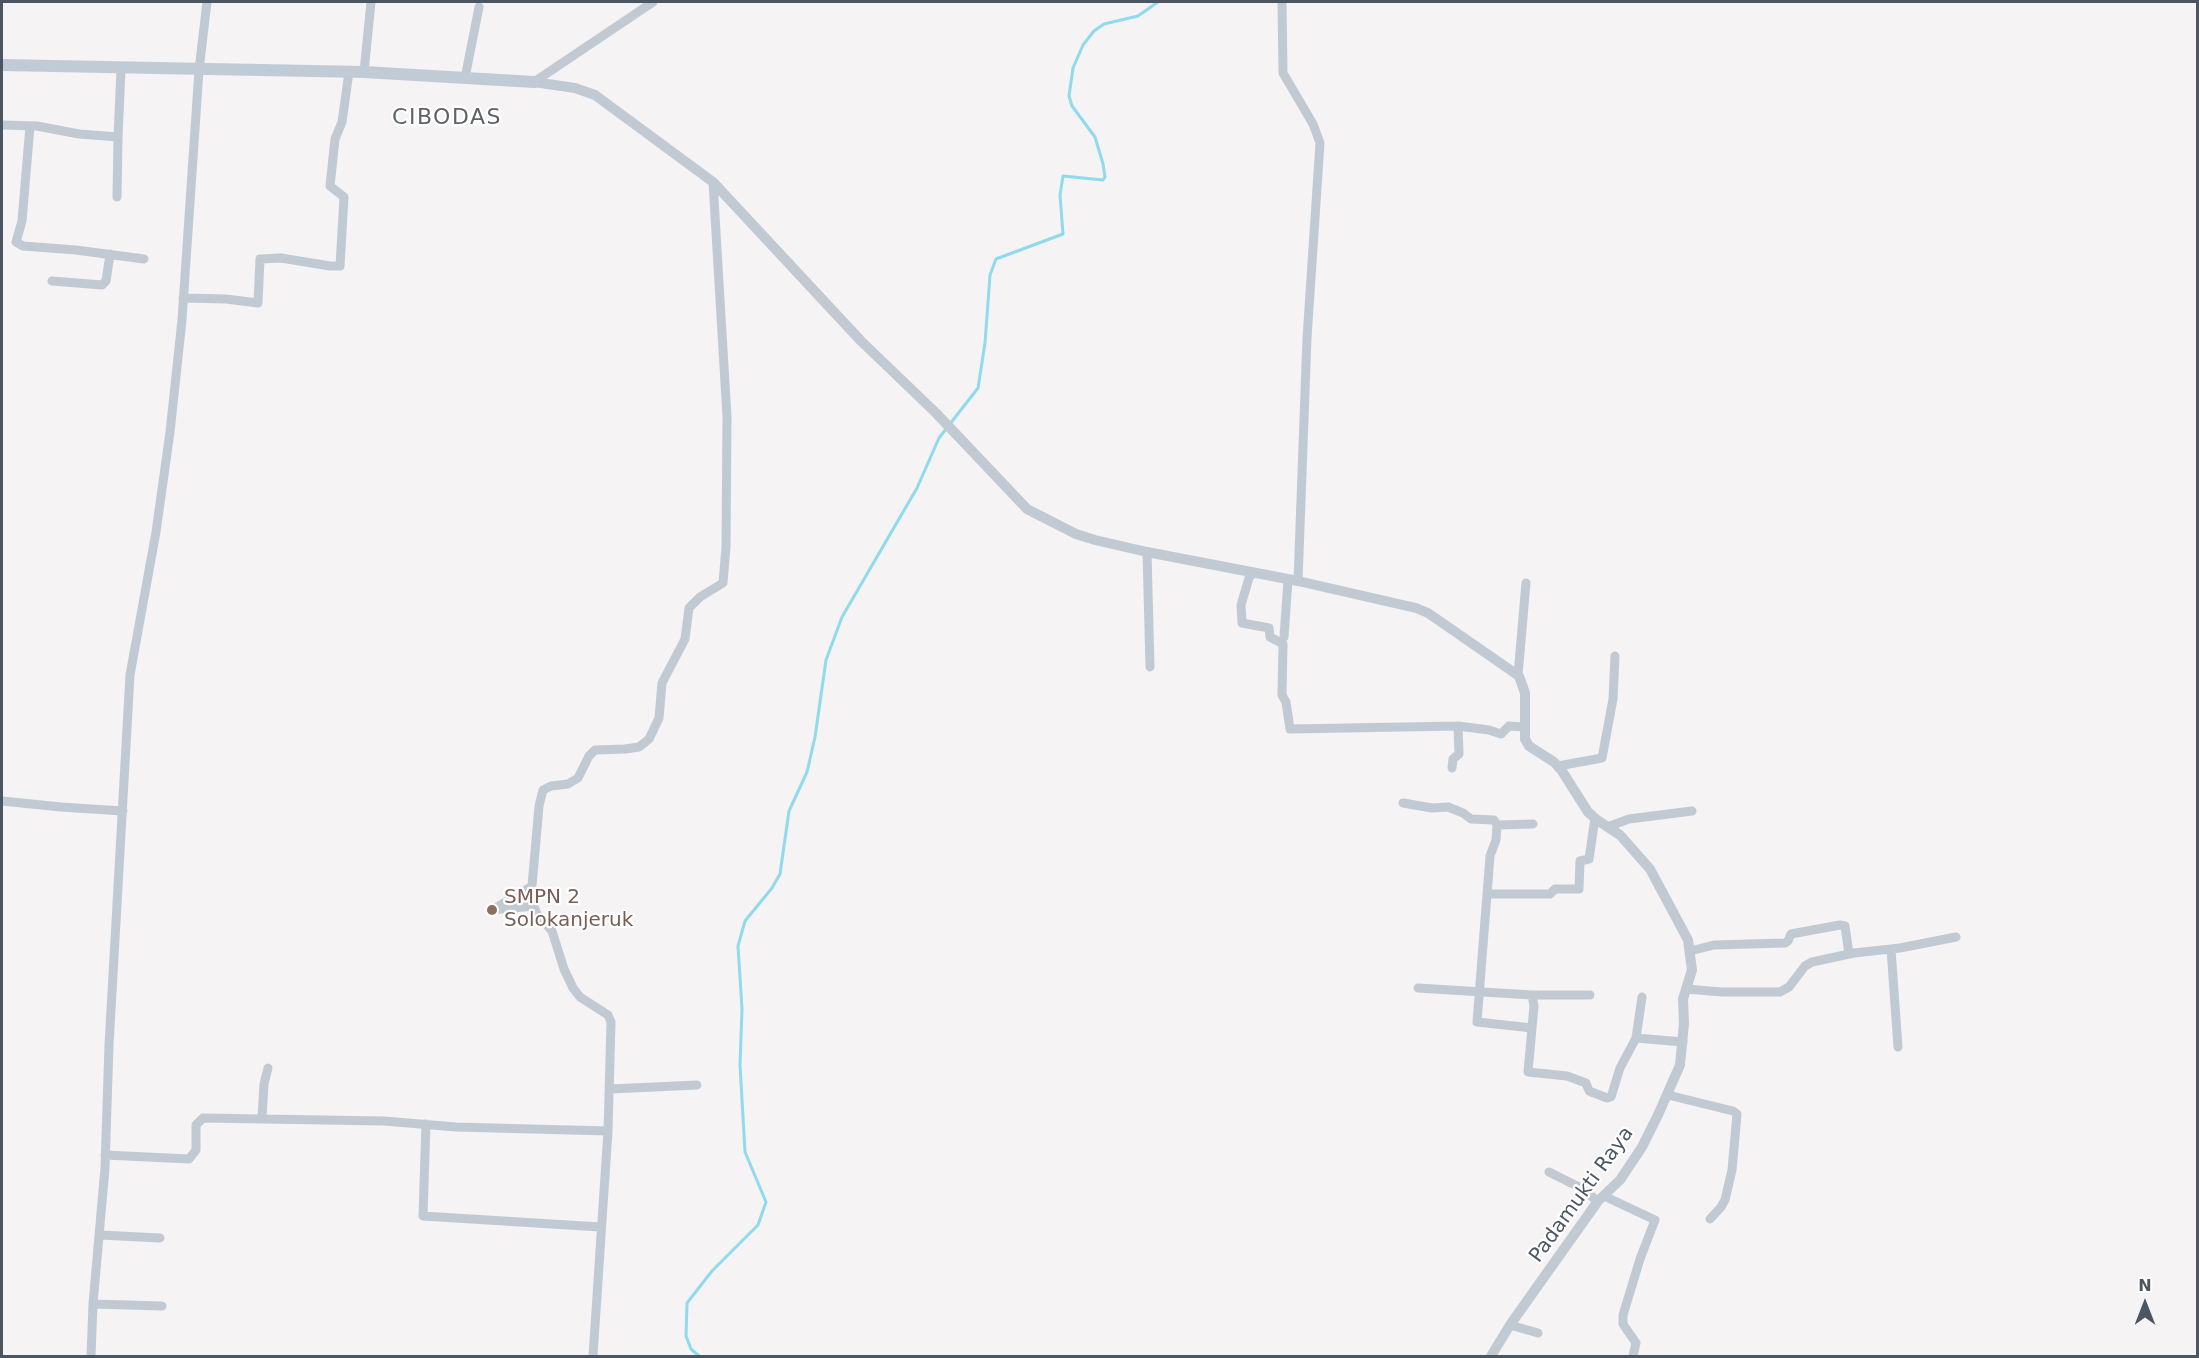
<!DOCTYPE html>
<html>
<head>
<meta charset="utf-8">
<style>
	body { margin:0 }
	#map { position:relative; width:2199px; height:1358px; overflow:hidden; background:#f5f3f3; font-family:"DejaVu Sans",sans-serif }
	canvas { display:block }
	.frame { position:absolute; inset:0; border:3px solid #4a5661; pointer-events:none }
	.north { position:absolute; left:2115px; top:1274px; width:60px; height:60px; -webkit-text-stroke:4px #fff; paint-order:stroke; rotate:0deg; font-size:16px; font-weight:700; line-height:24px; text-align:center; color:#4a5661 }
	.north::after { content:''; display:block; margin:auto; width:21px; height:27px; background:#4a5661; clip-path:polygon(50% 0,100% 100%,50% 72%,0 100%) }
</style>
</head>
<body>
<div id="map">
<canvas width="2199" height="1358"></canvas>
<div class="frame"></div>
<div class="north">N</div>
</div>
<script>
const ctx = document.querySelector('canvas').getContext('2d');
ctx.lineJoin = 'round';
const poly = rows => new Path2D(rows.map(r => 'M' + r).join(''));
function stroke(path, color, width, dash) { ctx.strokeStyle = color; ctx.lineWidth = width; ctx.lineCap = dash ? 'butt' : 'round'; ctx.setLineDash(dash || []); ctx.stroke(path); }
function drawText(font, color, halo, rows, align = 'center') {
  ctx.font = font + ' "DejaVu Sans",sans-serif'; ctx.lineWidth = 4.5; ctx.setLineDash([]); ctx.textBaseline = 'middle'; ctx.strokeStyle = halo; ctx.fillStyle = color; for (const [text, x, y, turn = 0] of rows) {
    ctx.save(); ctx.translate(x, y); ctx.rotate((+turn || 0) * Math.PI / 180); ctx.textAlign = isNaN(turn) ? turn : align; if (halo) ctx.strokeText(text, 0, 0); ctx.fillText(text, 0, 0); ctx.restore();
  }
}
stroke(poly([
	[699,1356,691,1349,686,1336,687,1303,712,1271,758,1225,766,1202,745,1152,740,1065,742,1009,738,946,745,921,772,888,780,874,789,811,807,772,815,737,826,660,842,617,917,488,939,438,978,388,985,343,990,275,996,259,1063,234,1060,195,1063,176,1103,180,1105,177,1103,164,1095,137,1072,106,1069,96,1073,68,1083,45,1094,31,1104,24,1138,16,1158,2]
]), '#90daee', 3);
stroke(poly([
	[1282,2,1283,73,1313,124,1320,143,1307,338,1298,581],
	[364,72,371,2],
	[465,78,479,7],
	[534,82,653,2],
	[2,125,37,126,79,134,118,137,121,69],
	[30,126,22,221,16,242,23,246,76,250,144,259],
	[117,197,118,137],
	[52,281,102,285,106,281,110,254],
	[183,298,226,299,258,303,260,259,281,258,330,266,340,266,344,197,330,186,335,139,342,122,349,72],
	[1147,552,1150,667],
	[1253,573,1249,578,1241,605,1242,623,1269,628,1270,637,1283,644,1282,695,1286,702,1290,729,1458,726,1489,730,1501,734,1509,726,1524,727],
	[1284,637,1288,580],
	[1518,675,1526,583],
	[1558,766,1602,758,1613,699,1615,656],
	[1452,768,1453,759,1459,754,1458,726],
	[2,801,61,807,123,811],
	[1403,803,1432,808,1448,807,1463,813,1471,819,1494,820,1497,825,1496,840,1490,856,1477,1022,1532,1028],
	[1497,825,1533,824],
	[1607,827,1629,819,1692,811],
	[1487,894,1550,894,1555,889,1579,889,1580,861,1589,859,1595,818],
	[1891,949,1898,1047],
	[1690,951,1714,945,1785,943,1788,941,1791,934,1840,925,1845,926,1849,954],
	[1418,988,1532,995,1590,995],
	[1686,989,1722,992,1780,992,1789,987,1805,966,1812,962,1854,953,1900,948,1956,937],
	[1532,995,1534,1006,1528,1072,1567,1076,1586,1083,1589,1091,1607,1098,1611,1097,1620,1068,1636,1038,1683,1042],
	[1636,1038,1642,997],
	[610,1089,697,1085],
	[1668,1095,1733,1111,1737,1114,1732,1170,1725,1200,1721,1207,1710,1219],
	[262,1118,264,1084,268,1068],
	[426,1124,423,1216,600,1227],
	[105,1155,189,1159,196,1150,196,1125,203,1118,384,1121,456,1127,608,1131],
	[1549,1172,1577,1186,1598,1201],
	[1604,1196,1655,1220,1640,1259,1623,1315,1623,1324,1636,1343,1633,1356],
	[100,1235,160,1238],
	[93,1304,162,1306],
	[1510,1325,1538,1333],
	[91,1356,93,1304,105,1168,109,1045,130,675,156,532,170,432,182,320,199,70,207,2],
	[593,1356,608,1131,611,1022,608,1015,580,997,573,988,564,969,552,931,537,914,534,906,492,910,532,886,539,806,543,790,551,786,568,784,578,778,589,756,595,750,625,749,639,747,649,739,659,718,662,683,685,639,689,608,700,597,723,583,726,547,727,417,713,182]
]), '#c1cad2', 9);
stroke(poly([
	[534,82,575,88,595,95,713,182,861,341,936,413,1027,509,1076,534,1095,540,1147,552,1298,581,1416,608,1428,613,1519,676,1525,693,1525,739,1529,746,1554,762,1562,771,1588,812,1597,820,1620,835,1650,869,1688,940,1692,970,1683,999,1684,1023,1680,1065,1658,1115,1642,1147,1620,1180,1598,1201,1510,1325,1491,1356]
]), '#c1cad2', 10);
stroke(poly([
	[2,65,364,72,534,82]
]), '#c1cbd6', 12);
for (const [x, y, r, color] of [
	[492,910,6,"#8d6e63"]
]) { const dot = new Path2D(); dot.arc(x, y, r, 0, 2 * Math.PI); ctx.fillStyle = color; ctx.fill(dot); stroke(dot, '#fff', 2); }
drawText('20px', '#785e54', '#fff', [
	["SMPN 2",504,898],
	["Solokanjeruk",504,921]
], 'left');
drawText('20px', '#4a5661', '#fff', [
	["Padamukti Raya",1582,1195,-54]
]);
ctx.letterSpacing = '1.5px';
drawText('22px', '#5f6368', '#fff', [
	["CIBODAS",447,118]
]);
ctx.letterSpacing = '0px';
</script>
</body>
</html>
